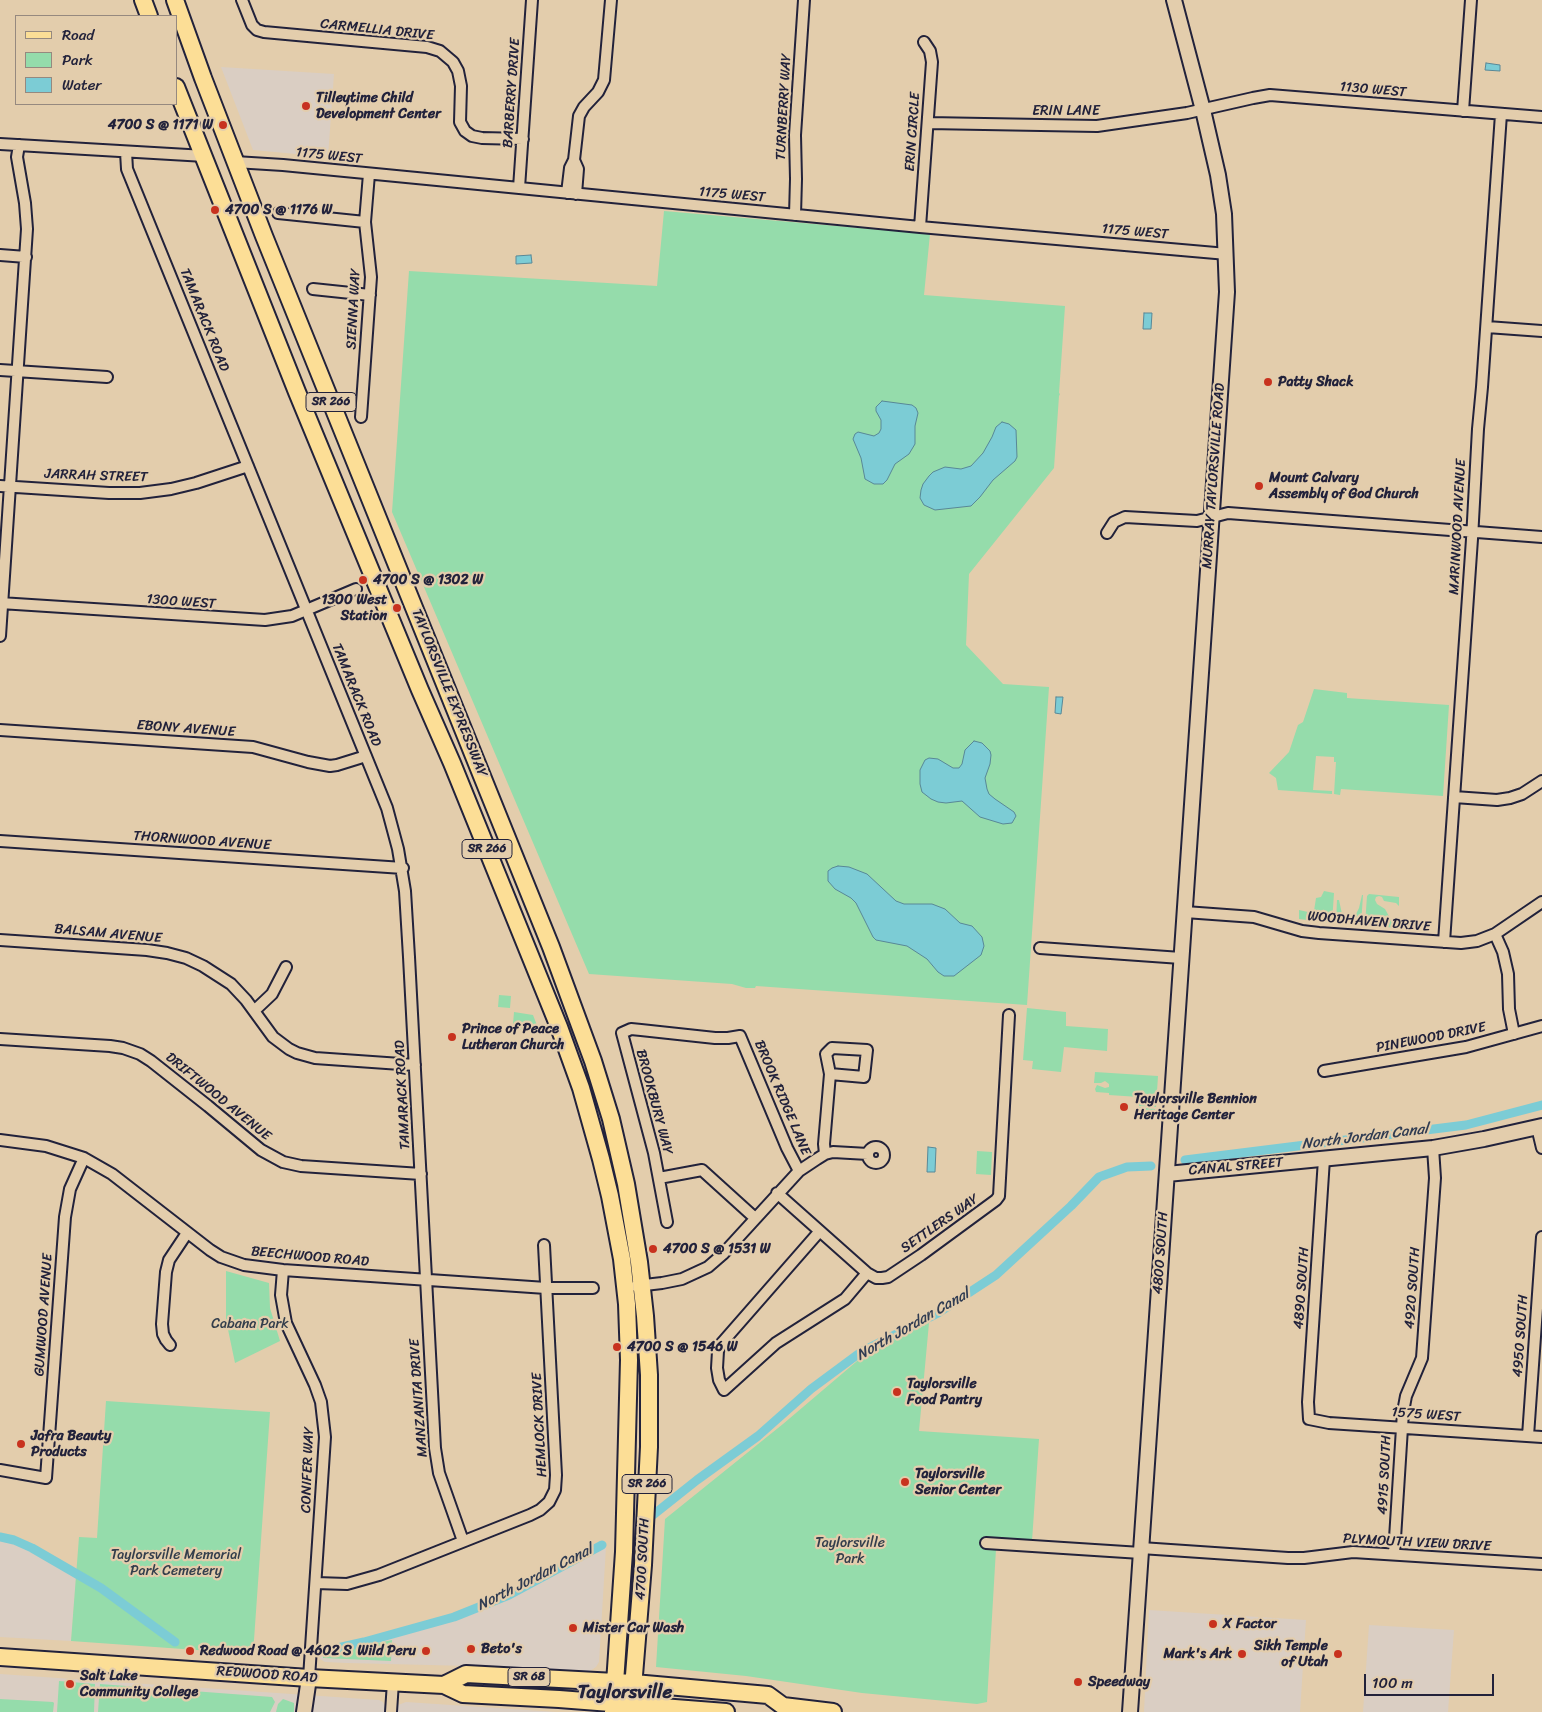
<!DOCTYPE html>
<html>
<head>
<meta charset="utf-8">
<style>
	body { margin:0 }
	#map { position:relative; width:1542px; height:1712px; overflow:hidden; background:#e3cdac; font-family:Sriracha,sans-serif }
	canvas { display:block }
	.legend { position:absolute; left:15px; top:15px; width:162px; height:90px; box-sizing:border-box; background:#e3cdac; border:1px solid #96897f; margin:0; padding:6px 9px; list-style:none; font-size:15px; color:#22223b }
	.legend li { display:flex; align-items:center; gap:10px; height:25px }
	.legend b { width:25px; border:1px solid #96897f }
	.scale { position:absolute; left:1364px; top:1674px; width:130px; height:22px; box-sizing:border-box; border:2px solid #22223b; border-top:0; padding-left:6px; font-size:15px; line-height:18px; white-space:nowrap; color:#22223b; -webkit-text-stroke:4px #e3cdac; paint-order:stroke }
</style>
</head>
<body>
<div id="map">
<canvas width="1542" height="1712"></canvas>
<ul class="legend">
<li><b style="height:6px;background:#fcde96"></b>Road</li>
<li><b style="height:14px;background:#95dcab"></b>Park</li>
<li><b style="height:14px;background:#7cccd5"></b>Water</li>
</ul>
<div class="scale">100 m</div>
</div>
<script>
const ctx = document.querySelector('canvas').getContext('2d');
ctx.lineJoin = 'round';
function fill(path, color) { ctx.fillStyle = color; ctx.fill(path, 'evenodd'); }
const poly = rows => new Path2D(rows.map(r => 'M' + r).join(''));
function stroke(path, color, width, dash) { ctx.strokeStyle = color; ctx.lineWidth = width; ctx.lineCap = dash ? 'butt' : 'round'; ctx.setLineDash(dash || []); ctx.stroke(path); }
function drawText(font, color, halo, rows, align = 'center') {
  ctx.font = font + ' Sriracha,sans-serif'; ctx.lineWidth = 4.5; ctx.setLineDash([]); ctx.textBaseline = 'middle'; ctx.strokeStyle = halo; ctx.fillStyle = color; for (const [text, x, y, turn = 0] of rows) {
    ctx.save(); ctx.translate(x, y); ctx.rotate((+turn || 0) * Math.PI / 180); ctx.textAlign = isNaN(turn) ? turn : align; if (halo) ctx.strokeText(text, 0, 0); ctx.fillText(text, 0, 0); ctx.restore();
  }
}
fill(poly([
	[221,67,334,74,328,157,253,150],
	[0,1541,17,1544,76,1578,71,1641,0,1637],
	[606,1547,599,1662,596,1667,590,1671,583,1672,512,1667,346,1663,325,1662,320,1659,319,1656,455,1621,508,1599],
	[1149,1610,1306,1620,1300,1712,1144,1712],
	[1369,1625,1454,1630,1448,1712,1363,1712],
	[0,1674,379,1700,383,1702,385,1707,385,1712,0,1712],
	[406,1702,557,1712,396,1712,398,1705]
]), '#dacec3');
fill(poly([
	[664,211,930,234,924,295,1065,306,1059,393,1060,394,1059,396,1054,468,969,574,966,645,1003,684,1049,687,1027,1005,756,986,755,988,746,988,732,984,589,974,392,512,409,271,657,286],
	[1314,689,1347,693,1347,698,1449,705,1443,796,1341,789,1340,795,1334,794,1336,762,1334,762,1334,757,1316,756,1313,790,1332,791,1332,794,1278,790,1276,778,1269,773,1289,752,1298,725,1303,722],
	[1324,891,1334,893,1332,923,1299,919,1299,910,1308,912,1314,911,1316,898,1321,897],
	[1369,894,1399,897,1399,906,1396,903,1384,901,1382,897,1379,896,1376,897,1375,900,1377,904,1385,909,1391,920,1398,919,1397,928,1365,925,1367,896],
	[1362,895,1363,895,1361,925,1336,923,1337,900,1339,900,1342,914,1349,915,1356,914,1359,908],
	[499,995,511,996,510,1008,498,1007],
	[1027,1008,1066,1012,1066,1026,1108,1029,1107,1051,1064,1047,1061,1072,1032,1069,1033,1061,1023,1060],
	[514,1012,533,1015,538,1028,521,1030,516,1028,513,1024],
	[1095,1072,1158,1076,1156,1107,1139,1106,1139,1097,1109,1095,1109,1093,1096,1092,1095,1089,1097,1085,1105,1088,1109,1087,1109,1084,1105,1081,1101,1083,1094,1083],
	[1139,1107,1155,1109,1155,1118,1138,1117],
	[977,1151,992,1152,991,1175,976,1174],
	[226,1271,269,1283,270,1308,280,1341,235,1363,226,1320],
	[929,1323,919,1431,1039,1439,1032,1541,999,1539,996,1549,987,1702,977,1704,862,1693,746,1676,656,1667,665,1519,783,1424,863,1356],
	[106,1401,270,1412,253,1654,71,1641,79,1537,97,1538],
	[392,1640,391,1661,323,1658,323,1655],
	[59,1681,95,1684,94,1712,57,1712],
	[100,1684,272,1697,275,1702,270,1712,98,1712],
	[0,1699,53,1702,54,1703,53,1712,0,1712],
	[283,1699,294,1703,294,1712,276,1712,278,1704]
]), '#95dcab');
const water = poly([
	[1486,63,1500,65,1500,71,1485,70,1486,63],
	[531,255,532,263,516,264,516,256,531,255],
	[1144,313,1152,313,1151,329,1143,329,1144,313],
	[882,401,912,405,916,408,918,413,915,426,915,444,909,454,895,464,887,480,883,484,874,484,865,479,861,458,853,439,855,434,858,432,874,436,879,433,881,429,881,420,876,411,876,407,882,401],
	[1002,422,1009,424,1016,430,1017,457,1015,461,993,480,980,497,971,506,935,510,924,505,920,498,921,490,923,484,929,476,933,472,945,467,961,469,971,466,983,453,992,437,996,427,1002,422],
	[1056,697,1063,697,1061,714,1055,713,1056,697],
	[974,741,982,743,990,751,991,755,990,764,985,778,987,789,989,794,995,799,1014,812,1016,816,1012,823,1003,824,980,817,962,801,946,803,938,802,931,799,922,792,920,784,920,770,925,760,929,758,938,759,953,768,959,768,962,764,965,750,974,741],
	[838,866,849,867,867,874,896,901,904,904,932,904,945,909,960,923,972,926,982,937,984,946,981,955,954,976,944,976,938,972,927,959,907,946,876,940,873,937,856,903,851,898,835,889,828,881,828,871,832,868,838,866],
	[928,1147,936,1148,935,1172,927,1172,928,1147]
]);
fill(water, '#7cccd5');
stroke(water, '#588897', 1);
stroke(poly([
	[1185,1160,1466,1125,1542,1105],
	[653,1515,697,1480,758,1436,811,1389,861,1352,938,1313,996,1275,1071,1206,1099,1177,1127,1167,1151,1166],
	[0,1537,14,1540,32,1548,101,1588,175,1642],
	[324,1651,364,1642,454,1617,509,1595,602,1545]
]), '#7cccd5', 9);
const street = poly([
	[242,0,252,25,257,30,264,32,427,47,440,51,453,62,458,71,461,86,460,122,465,131,472,136,482,138,523,139],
	[1463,111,1471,0],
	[928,123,1097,126,1187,113,1253,98,1270,95,1542,117],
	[0,144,205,156],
	[126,152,127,169,387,808,398,849,405,891,409,957,435,1448,439,1473,463,1541],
	[574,160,578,169,576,194],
	[235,162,283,165,920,227,1227,254],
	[519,188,532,0],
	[567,193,570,168,574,160,579,116,584,107,598,92,604,80,611,0],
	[278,213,365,222],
	[795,215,796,179,795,135,804,0],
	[920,227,932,62,930,51,924,42],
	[0,255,26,257],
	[313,289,370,295],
	[1487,327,1542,331],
	[0,370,107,377],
	[361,417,371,277,365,222,369,174],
	[0,486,109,493,140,493,171,489,196,483,248,466],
	[1107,533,1114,522,1125,517,1197,521,1228,513,1542,537],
	[0,603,265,620,292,616,356,589],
	[0,636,27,229,25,203,17,157,19,145],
	[0,730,253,747,308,762,330,766,337,765,366,756],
	[1454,797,1497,800,1510,798,1522,794,1542,781],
	[0,841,403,868],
	[1185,912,1254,917,1302,931,1319,933,1461,943,1477,941,1495,934,1542,902],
	[1495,934,1503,952,1508,974,1509,1009,1514,1034],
	[0,940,147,950,167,953,186,958,203,966,231,984,246,1000,273,1037,289,1049,297,1053,315,1058,415,1065],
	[1444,942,1472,539,1478,429,1482,387,1501,114],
	[1040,948,1181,958],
	[254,1011,272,994,286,967],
	[0,1039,110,1046,123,1048,140,1054,151,1061,208,1106,261,1150,283,1162,301,1166,421,1174],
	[1324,1071,1466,1047,1542,1026],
	[1537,1127,1542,1148],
	[0,1140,46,1146,84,1158,112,1174,210,1250,221,1257,244,1265,283,1270,546,1288,593,1288],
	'868 1155a8 8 0 1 1 16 0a8 8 0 1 1-16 0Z',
	[825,1154,824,1144,830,1074,826,1054,832,1048,867,1050,864,1077,830,1074],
	[1324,1159,1308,1402,1309,1419,1329,1423,1542,1437],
	[659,1178,702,1170,755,1218],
	[777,1193,867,1273,876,1278,882,1278,888,1277,921,1255,996,1200,999,1196,1009,1015],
	[667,1222,654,1153,622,1033,631,1029,641,1030,715,1038,728,1038,740,1036,787,1148,799,1171],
	[819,1232,721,1344,718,1351,717,1368,719,1380,724,1390,776,1343,845,1299,867,1273],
	[283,1270,281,1295,286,1323,315,1385,321,1402,325,1437,309,1678],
	[636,1286,662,1283,682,1279,708,1267,723,1254,799,1171,817,1159,825,1154,833,1152,868,1154],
	[170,1345,166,1340,163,1334,162,1324,166,1272,169,1260,187,1233],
	[1528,1436,1542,1237],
	[0,1470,46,1478,65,1217,70,1189,84,1158],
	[986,1543,1141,1553],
	[1141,1548,1288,1558,1304,1558,1353,1552,1542,1564],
	[1394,1554,1403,1412,1406,1396,1422,1358,1435,1178,1433,1148],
	[316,1583,347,1584,379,1575,530,1515,540,1510,549,1502,555,1490,556,1475,544,1245],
	[391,1712,393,1682]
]);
const secondary = poly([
	[1167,1174,1433,1148,1484,1139,1542,1126],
	[304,1712,309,1678],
	[1130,1712,1227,292,1224,214,1218,175,1203,110,1174,0]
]);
const primary = poly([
	[143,0,149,16],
	[175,0,203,78,264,236,551,947,593,1061,611,1119,626,1184,639,1262,645,1316,649,1375,649,1447,643,1565,631,1712],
	[176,87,297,392,420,690,452,763,559,1027,581,1088,601,1159,610,1196,622,1259,627,1304,629,1360,624,1552,613,1712],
	[0,1657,309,1678,444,1685,463,1694,559,1699,726,1712],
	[444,1685,466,1674,634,1683,768,1695,783,1706,833,1712]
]);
stroke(street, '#22223b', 14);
stroke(secondary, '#22223b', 18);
stroke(primary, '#22223b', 20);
stroke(street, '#e3cdac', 10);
stroke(secondary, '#e3cdac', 14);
stroke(primary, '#fcde96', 16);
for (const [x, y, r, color] of [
	[306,106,5,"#c8321e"],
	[223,125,5,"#c8321e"],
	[215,210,5,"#c8321e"],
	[1268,382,5,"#c8321e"],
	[1259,486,5,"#c8321e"],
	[363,580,5,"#c8321e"],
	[397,608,5,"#c8321e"],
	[452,1037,5,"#c8321e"],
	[1124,1107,5,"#c8321e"],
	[653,1249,5,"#c8321e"],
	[617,1347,5,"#c8321e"],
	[897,1392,5,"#c8321e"],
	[21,1444,5,"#c8321e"],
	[905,1482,5,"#c8321e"],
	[1213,1624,5,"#c8321e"],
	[573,1628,5,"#c8321e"],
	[471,1649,5,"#c8321e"],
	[190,1651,5,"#c8321e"],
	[426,1651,5,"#c8321e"],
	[1242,1654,5,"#c8321e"],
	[1338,1654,5,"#c8321e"],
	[1078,1682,5,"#c8321e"],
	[70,1684,5,"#c8321e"]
]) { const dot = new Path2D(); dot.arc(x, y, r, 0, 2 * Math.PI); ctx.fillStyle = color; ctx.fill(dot); stroke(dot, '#e3cdac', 2); }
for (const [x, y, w] of [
	[331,402,50],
	[487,849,50],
	[647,1484,50],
	[529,1677,42]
]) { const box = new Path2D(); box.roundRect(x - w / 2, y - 9.5, w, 19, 4); ctx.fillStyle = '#e3cdac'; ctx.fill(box); stroke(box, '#22223b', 1); }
drawText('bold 12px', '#22223b', null, [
	["SR 266",331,402],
	["SR 266",487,849],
	["SR 266",647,1484],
	["SR 68",529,1677]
]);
drawText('14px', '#22223b', '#e3cdac', [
	["CARMELLIA DRIVE",377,30,6],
	["1130 WEST",1373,90,5],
	["BARBERRY DRIVE",512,93,-86],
	["TURNBERRY WAY",784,107,-87],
	["ERIN LANE",1066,111],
	["ERIN CIRCLE",913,132,-86],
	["1175 WEST",329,156,6],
	["1175 WEST",732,195,5],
	["1175 WEST",1135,232,5],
	["SIENNA WAY",354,309,-87],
	["TAMARACK ROAD",204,320,68],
	["JARRAH STREET",96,476,2],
	["MURRAY TAYLORSVILLE ROAD",1214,476,-86],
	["MARINWOOD AVENUE",1458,527,-87],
	["1300 WEST",181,602,4],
	["TAYLORSVILLE EXPRESSWAY",449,693,68],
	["TAMARACK ROAD",356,695,68],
	["EBONY AVENUE",186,729,4],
	["THORNWOOD AVENUE",202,841,4],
	["WOODHAVEN DRIVE",1369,922,5],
	["BALSAM AVENUE",108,934,5],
	["PINEWOOD DRIVE",1431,1038,-11],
	["TAMARACK ROAD",403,1095,-93],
	["DRIFTWOOD AVENUE",218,1097,39],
	["BROOK RIDGE LANE",782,1098,67],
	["BROOKBURY WAY",654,1102,75],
	["CANAL STREET",1236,1167,-5],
	["SETTLERS WAY",940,1224,-35],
	["4800 SOUTH",1161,1253,-86],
	["BEECHWOOD ROAD",310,1257,5],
	["4890 SOUTH",1302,1288,-86],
	["4920 SOUTH",1413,1288,-86],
	["GUMWOOD AVENUE",44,1315,-86],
	["4950 SOUTH",1521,1336,-86],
	["MANZANITA DRIVE",419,1398,-94],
	["1575 WEST",1426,1415,4],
	["HEMLOCK DRIVE",540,1425,-93],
	["CONIFER WAY",308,1470,-88],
	["4915 SOUTH",1385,1475,-87],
	["PLYMOUTH VIEW DRIVE",1417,1543,3],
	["4700 SOUTH",643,1559,-87],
	["REDWOOD ROAD",267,1675,4]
]);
drawText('bold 14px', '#22223b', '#e3cdac', [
	["Tilleytime Child",316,98],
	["Development Center",316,114],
	["4700 S @ 1171 W",213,125,"right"],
	["4700 S @ 1176 W",225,210],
	["Patty Shack",1278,382],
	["Mount Calvary",1269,478],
	["Assembly of God Church",1269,494],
	["4700 S @ 1302 W",373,580],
	["1300 West",387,600,"right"],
	["Station",387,616,"right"],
	["Prince of Peace",462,1029],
	["Lutheran Church",462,1045],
	["Taylorsville Bennion",1134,1099],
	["Heritage Center",1134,1115],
	["4700 S @ 1531 W",663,1249],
	["4700 S @ 1546 W",627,1347],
	["Taylorsville",907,1384],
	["Food Pantry",907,1400],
	["Jafra Beauty",31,1436],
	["Products",31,1452],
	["Taylorsville",915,1474],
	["Senior Center",915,1490],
	["X Factor",1223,1624],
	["Mister Car Wash",583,1628],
	["Sikh Temple",1328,1646,"right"],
	["of Utah",1328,1662,"right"],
	["Beto's",481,1649],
	["Redwood Road @ 4602 S",200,1651],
	["Wild Peru",416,1651,"right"],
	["Mark's Ark",1232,1654,"right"],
	["Salt Lake",80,1676],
	["Community College",80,1692],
	["Speedway",1088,1682]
], 'left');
drawText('14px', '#333e4c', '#e3cdac', [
	["Cabana Park",250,1324],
	["Taylorsville",850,1543],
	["Park",850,1559],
	["Taylorsville Memorial",176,1555],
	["Park Cemetery",176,1571]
]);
drawText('italic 15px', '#303c52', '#e3cdac', [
	["North Jordan Canal",1365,1137,-7],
	["North Jordan Canal",913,1325,-30],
	["North Jordan Canal",535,1578,-27]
]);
drawText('bold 19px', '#22223b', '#e3cdac', [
	["Taylorsville",625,1693]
]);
</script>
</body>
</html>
